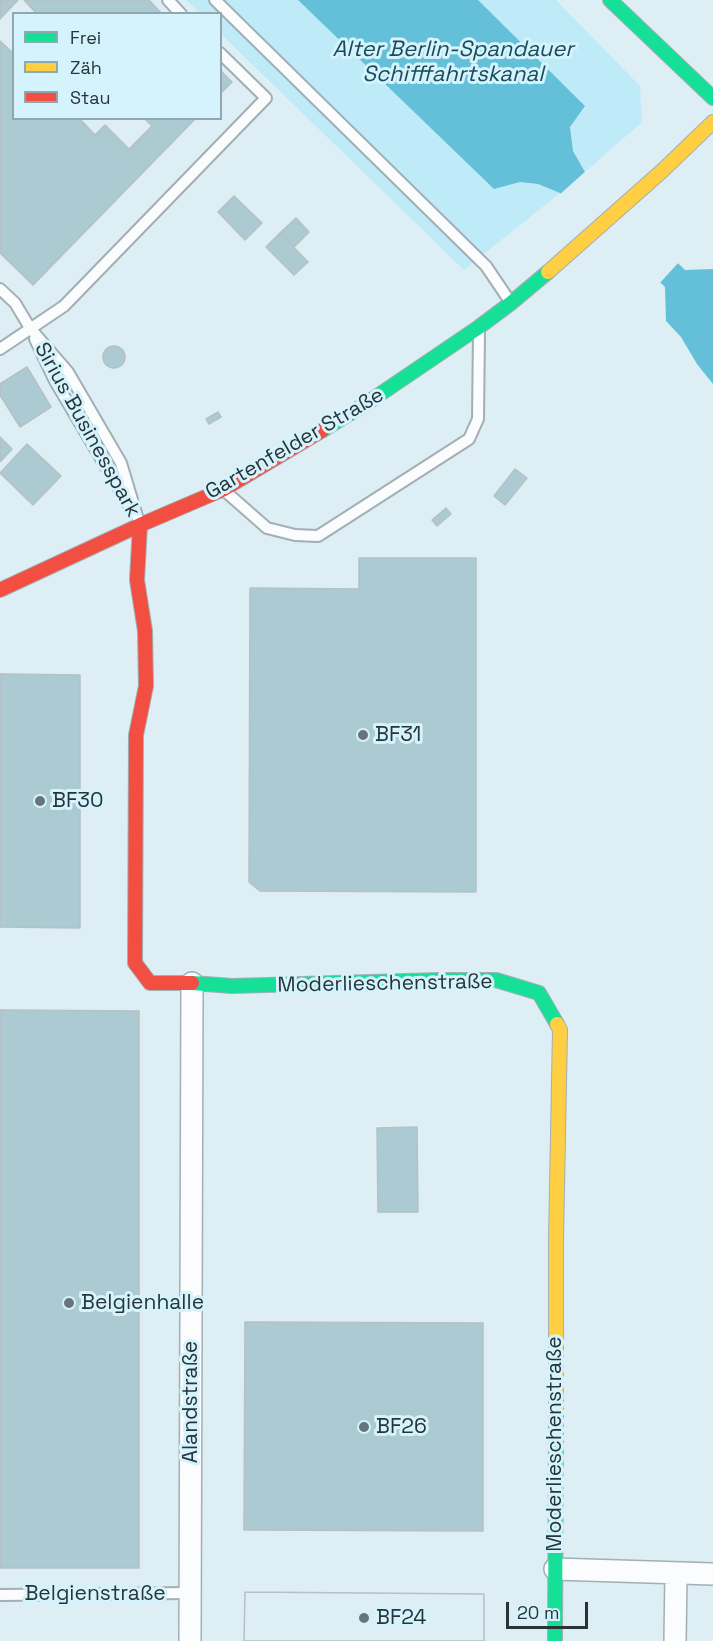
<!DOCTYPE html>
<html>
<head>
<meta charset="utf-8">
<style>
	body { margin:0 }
	#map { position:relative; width:713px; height:1641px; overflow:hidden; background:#ddeef4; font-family:"Space Grotesk",sans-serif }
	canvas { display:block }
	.legend { position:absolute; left:12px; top:12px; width:210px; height:108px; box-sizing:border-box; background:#d4f3fd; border:2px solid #8fa7ae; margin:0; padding:8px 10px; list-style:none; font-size:18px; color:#283438 }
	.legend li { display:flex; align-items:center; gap:12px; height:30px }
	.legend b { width:30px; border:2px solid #8fa7ae }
	.scale { position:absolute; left:506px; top:1602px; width:82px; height:27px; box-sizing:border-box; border:3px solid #283438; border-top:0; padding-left:8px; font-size:18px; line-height:21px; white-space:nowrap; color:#283438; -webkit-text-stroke:4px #d4f3fd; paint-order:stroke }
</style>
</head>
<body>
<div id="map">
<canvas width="713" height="1641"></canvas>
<ul class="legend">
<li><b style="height:8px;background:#16e098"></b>Frei</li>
<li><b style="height:8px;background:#ffcf43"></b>Zäh</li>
<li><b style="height:8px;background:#f24e42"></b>Stau</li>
</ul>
<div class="scale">20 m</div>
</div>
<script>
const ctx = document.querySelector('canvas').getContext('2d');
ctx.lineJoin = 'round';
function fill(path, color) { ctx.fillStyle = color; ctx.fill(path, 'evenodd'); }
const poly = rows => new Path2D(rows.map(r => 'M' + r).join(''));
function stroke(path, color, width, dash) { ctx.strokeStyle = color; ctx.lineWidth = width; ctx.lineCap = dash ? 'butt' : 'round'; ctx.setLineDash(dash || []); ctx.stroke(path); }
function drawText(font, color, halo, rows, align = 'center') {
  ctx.font = font + ' "Space Grotesk",sans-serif'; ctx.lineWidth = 6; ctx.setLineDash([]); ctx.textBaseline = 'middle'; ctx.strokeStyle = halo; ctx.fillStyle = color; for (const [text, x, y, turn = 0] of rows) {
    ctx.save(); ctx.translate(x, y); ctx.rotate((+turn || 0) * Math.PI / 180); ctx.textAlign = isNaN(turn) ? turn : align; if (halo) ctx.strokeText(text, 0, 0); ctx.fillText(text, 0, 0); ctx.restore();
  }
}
fill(poly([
	[186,0,298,0,494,188,520,182,538,184,560,193,464,270,221,34,220,14,200,13],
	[478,0,556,0,640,86,642,122,585,172,573,151,570,127]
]), '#bfebf9');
fill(poly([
	[298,0,478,0,585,106,570,127,573,151,585,172,685,270,713,269,713,384,697,364,681,337,666,321,665,287,631,254,622,254,560,193,538,184,520,182,494,189]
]), '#63c0d8');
fill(poly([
	[587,170,680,261,658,285,630,257,620,256,558,196]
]), '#ddeef4');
const building = poly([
	[0,0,18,0,0,19,0,0],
	[24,0,149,0,162,14,37,14,24,0],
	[0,41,14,54,14,118,79,118,95,135,105,125,129,149,152,126,144,118,196,118,33,285,0,253,0,41],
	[220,70,232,82,220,94,220,70],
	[234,196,262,223,245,240,218,212,234,196],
	[296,218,309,232,294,247,280,233,296,218],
	[280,233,308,262,294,275,266,247,280,233],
	'103 357a11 11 0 1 1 22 0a11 11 0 1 1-22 0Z',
	[27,367,51,407,20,427,0,395,0,384,27,367],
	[218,412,221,417,209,424,206,419,218,412],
	[0,437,12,449,0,462,0,437],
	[27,444,61,476,33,505,0,473,27,444],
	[515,469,527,478,505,505,494,496,515,469],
	[446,508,451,514,437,526,432,520,446,508],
	[359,558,476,558,476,892,260,891,249,882,250,588,359,589,359,558],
	[0,674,80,675,80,928,0,927,0,674],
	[0,1010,139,1011,139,1568,0,1568,0,1010],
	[417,1127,418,1212,378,1212,377,1128,417,1127],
	[245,1322,483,1323,483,1531,244,1530,245,1322],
	[245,1592,484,1594,484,1641,244,1641,245,1592],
	[245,1592,484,1594,484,1641,244,1641,245,1592]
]);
fill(building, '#accad2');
stroke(building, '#b4c1c5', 1.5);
const lane = poly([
	[168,0,181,14],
	[215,0,486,266,511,303],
	[0,289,15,303,30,328,68,372,121,463,139,523],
	[35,339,55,381,132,511],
	[0,349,64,306,266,98,220,53],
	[226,492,267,528,295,535,318,536,469,439,478,419,479,332],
	[0,1595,190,1593]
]);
const street = poly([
	[555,1569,713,1574],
	[190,1641,192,983],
	[675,1641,676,1574]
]);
const fast = poly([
	[610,0,713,98],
	[323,430,367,403,479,327,511,303,548,272],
	[192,983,232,986,440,980,496,980,539,993,557,1024],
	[555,1641,556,1408]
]);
const slow = poly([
	[548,272,662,171,713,122],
	[556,1408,556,1240,560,1030,557,1024]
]);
const jam = poly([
	[140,525,137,580,145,631,146,686,136,735,135,963,150,983,192,983],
	[0,590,140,525,224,489,323,430]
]);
stroke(lane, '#a2afb4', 14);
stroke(street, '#a2afb4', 24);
stroke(fast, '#a2afb4', 16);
stroke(slow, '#a2afb4', 16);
stroke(jam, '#a2afb4', 16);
stroke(lane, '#fafcfd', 10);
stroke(street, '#fafcfd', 21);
stroke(fast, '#16e098', 14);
stroke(slow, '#ffcf43', 14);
stroke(jam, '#f24e42', 14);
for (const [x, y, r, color] of [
	[363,735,6,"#67757a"],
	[40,801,6,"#67757a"],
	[69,1303,6,"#67757a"],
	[364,1427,6,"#67757a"],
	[364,1618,6,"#67757a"]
]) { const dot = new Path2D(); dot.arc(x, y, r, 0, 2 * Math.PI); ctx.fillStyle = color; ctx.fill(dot); stroke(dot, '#d4f3fd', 2); }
drawText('21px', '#283438', '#d4f3fd', [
	["Sirius Businesspark",87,430,61],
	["Gartenfelder Straße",295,444,-30],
	["Moderlieschenstraße",385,984,-1],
	["Alandstraße",191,1402,-90],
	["Moderlieschenstraße",555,1444,-90],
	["Belgienstraße",95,1594]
]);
drawText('21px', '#283438', '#d4f3fd', [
	["BF31",375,735],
	["BF30",52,801],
	["Belgienhalle",81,1303],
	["BF26",376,1427],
	["BF24",376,1618]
], 'left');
drawText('italic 22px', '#194b59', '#d4f3fd', [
	["Alter Berlin-Spandauer",453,50],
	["Schifffahrtskanal",453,75]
]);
</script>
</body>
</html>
